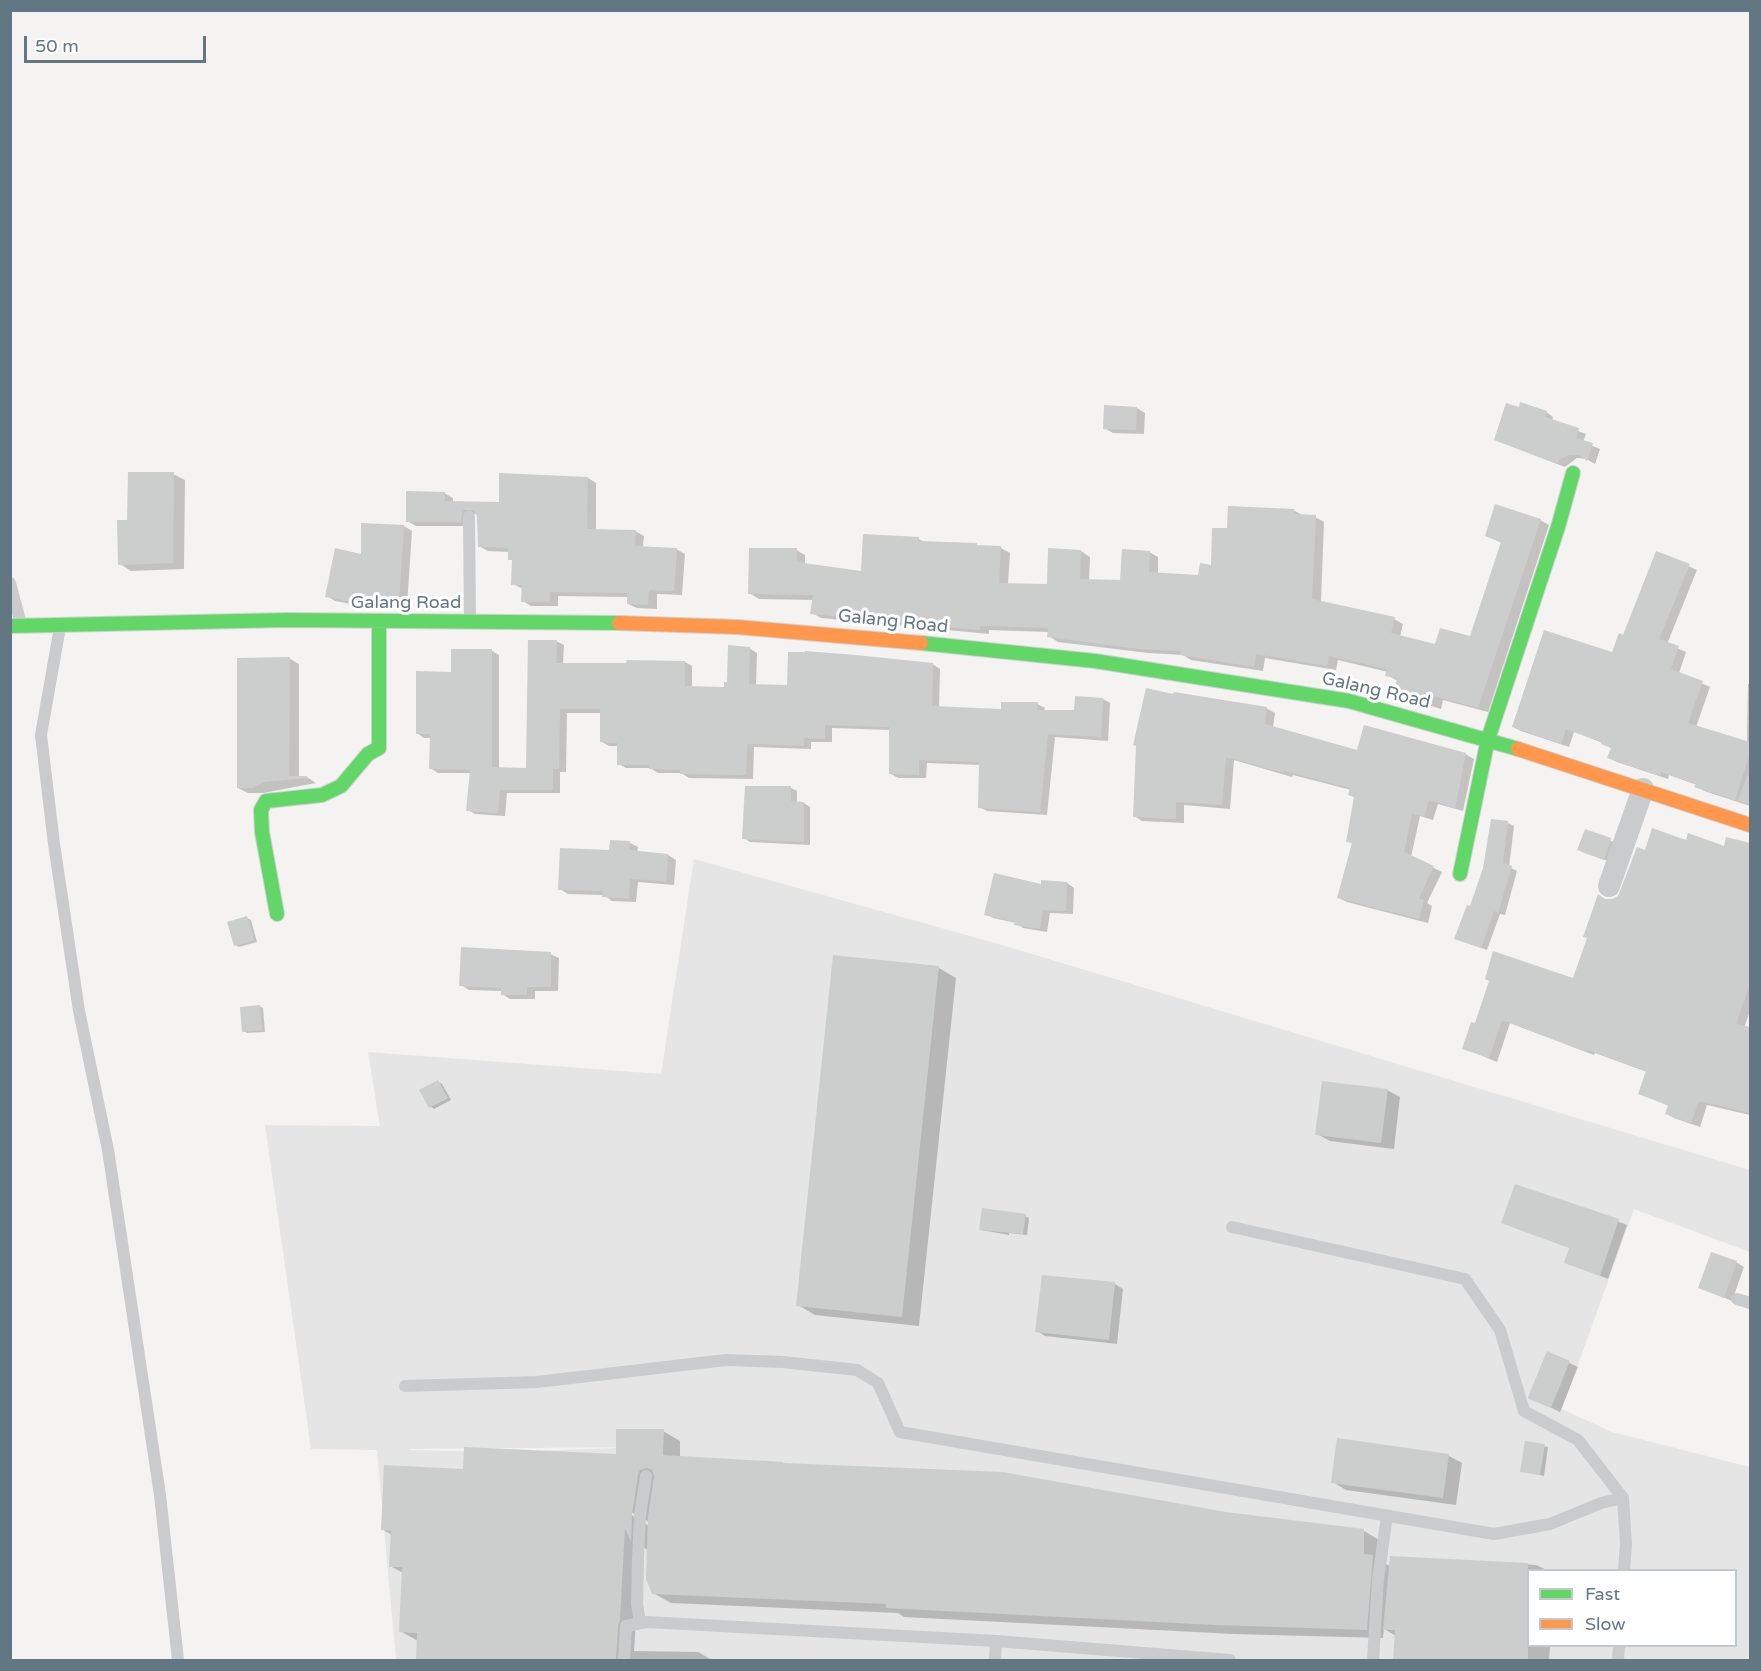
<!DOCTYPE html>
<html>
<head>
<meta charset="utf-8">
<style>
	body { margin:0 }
	#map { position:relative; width:1761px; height:1671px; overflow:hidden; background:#f4f3f2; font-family:"Varela Round",sans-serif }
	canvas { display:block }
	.frame { position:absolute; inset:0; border:12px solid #637782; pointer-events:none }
	.legend { position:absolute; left:1527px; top:1569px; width:210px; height:78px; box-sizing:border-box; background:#fff; border:2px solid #c1c9cd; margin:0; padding:8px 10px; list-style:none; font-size:18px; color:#637782 }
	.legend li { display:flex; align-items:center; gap:12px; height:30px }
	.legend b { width:30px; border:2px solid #c1c9cd }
	.scale { position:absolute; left:24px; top:36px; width:182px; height:27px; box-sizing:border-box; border:3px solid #637782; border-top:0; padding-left:8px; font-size:18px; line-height:21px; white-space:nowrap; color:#637782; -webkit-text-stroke:4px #fff; paint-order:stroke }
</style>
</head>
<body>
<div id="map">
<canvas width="1761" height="1671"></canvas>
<div class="frame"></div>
<ul class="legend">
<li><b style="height:8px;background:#63d668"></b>Fast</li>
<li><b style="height:8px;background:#ff974d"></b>Slow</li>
</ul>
<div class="scale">50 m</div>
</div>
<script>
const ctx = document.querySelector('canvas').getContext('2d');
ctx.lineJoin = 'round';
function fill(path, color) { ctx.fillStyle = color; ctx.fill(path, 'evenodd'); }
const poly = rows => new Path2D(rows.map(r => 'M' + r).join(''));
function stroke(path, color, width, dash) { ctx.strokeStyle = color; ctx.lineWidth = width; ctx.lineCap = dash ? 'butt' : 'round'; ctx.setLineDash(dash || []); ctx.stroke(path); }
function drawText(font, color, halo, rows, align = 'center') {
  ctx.font = font + ' "Varela Round",sans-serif'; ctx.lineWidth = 6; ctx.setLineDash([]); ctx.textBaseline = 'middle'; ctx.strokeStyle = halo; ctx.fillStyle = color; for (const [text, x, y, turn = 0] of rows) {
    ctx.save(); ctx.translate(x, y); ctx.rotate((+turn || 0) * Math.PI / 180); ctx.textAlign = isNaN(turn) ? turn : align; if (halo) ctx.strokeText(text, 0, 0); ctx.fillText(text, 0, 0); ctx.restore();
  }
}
fill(poly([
	[694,859,1002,945,1750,1170,1750,1252,1634,1209,1562,1409,1612,1432,1750,1467,1750,1660,396,1660,377,1450,311,1449,265,1125,380,1126,368,1052,661,1074],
	[649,1447,498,1452,409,1450,410,1449],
	[1528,1570,1736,1570,1736,1646,1528,1646]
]), '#e4e5e4');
fill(poly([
	[1137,408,1145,413,1144,434,1113,433,1104,428],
	[1546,412,1553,417,1552,421,1586,434,1583,442,1600,449,1595,464,1586,459,1577,458,1565,467,1503,443],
	[173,474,185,480,184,569,131,571,120,564,129,521],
	[501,475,588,478,596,483,596,531,635,531,644,536,643,547,676,549,685,554,682,595,657,594,657,609,637,608,628,604,629,597,558,596,558,606,531,606,523,601,523,589,513,584,513,561,510,559,510,552,488,551,479,546,477,514,473,514,469,526,416,526,407,521,444,493,453,498,453,503,500,504],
	[1293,510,1304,516,1315,517,1324,522,1321,602,1394,619,1403,624,1400,637,1436,646,1471,637,1502,543,1486,536,1540,520,1549,525,1488,712,1443,700,1441,709,1405,698,1395,693,1398,681,1387,675,1388,672,1338,660,1336,670,1265,658,1263,671,1191,660,1183,655,1148,653,1058,642,1049,636,1049,632,989,630,989,634,821,618,812,613,814,600,759,599,749,593,796,550,805,555,805,565,863,573,918,539,925,542,976,544,980,547,1001,548,1010,553,1008,584,1048,585,1049,550,1081,551,1090,557,1089,581,1121,582,1149,552,1158,557,1158,574,1199,576,1212,567,1228,530],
	[404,526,412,531,407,606,356,605,335,601,327,596,362,556],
	[1657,552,1697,570,1667,644,1686,652,1679,673,1710,687,1696,727,1747,742,1748,684,1750,684,1750,806,1704,791,1696,786,1697,785,1669,775,1668,779,1617,762,1609,758,1612,749,1603,743,1574,732,1569,747,1521,731,1513,727,1613,654,1624,637],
	[556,641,564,645,563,664,685,662,692,666,692,688,725,689,749,648,757,653,756,686,789,687,932,664,940,669,939,708,1002,710,1037,704,1045,708,1044,711,1076,712,1103,699,1110,703,1108,741,1055,737,1047,815,987,811,979,807,981,765,927,763,926,778,898,778,891,774,890,730,832,728,832,742,811,742,811,749,754,747,753,779,689,778,681,773,658,773,650,768,626,768,619,764,619,746,609,746,602,742,602,713,567,713,566,772,560,772,560,793,507,793,505,816,475,814,468,810,471,773,438,773,430,768,431,738,424,738,417,733,453,673,492,651,499,655,499,769,527,769],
	[290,659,299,664,299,777,307,777,316,783,263,793,248,793,238,788],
	[1175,696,1266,708,1275,713,1273,727,1358,752,1465,754,1474,759,1463,811,1438,804,1433,820,1420,816,1411,857,1442,872,1427,903,1432,906,1428,923,1347,902,1339,898,1353,844,1348,841,1356,798,1350,795,1351,790,1293,775,1292,777,1234,760,1230,809,1184,805,1184,823,1142,821,1134,816],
	[746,787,791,788,797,791,797,803,804,803,810,807,810,845,750,842,744,838],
	[1508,823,1514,826,1509,867,1517,871,1505,915,1500,914,1487,950,1462,941,1471,908],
	[1586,831,1614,842,1608,861,1582,852],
	[1687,842,1724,848,1746,844,1750,847,1750,1011,1744,1028,1750,1029,1750,1115,1707,1105,1700,1127,1674,1118,1666,1113,1669,1106,1640,1094,1647,1072,1595,1053,1594,1055,1510,1023,1497,1062,1463,1048,1476,1025,1574,979,1607,900,1612,901,1619,897,1646,852],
	[630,843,638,847,637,852,668,855,676,860,674,885,638,882,636,902,612,901,604,895,568,894,560,889,610,851],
	[1067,883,1074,888,1073,914,1050,913,1047,932,1023,928,1016,923,993,918,986,914,1042,886],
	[247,918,251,920,257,942,239,947,235,945],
	[550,954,559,958,558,991,535,991,535,999,510,999,502,994,502,991,469,990,461,985],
	[939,968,956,978,919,1326,815,1315,798,1305],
	[259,1006,263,1008,265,1032,247,1033,244,1031],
	[438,1082,442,1084,451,1100,434,1109,431,1107],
	[1387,1090,1400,1097,1394,1149,1330,1141,1317,1134],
	[1585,1209,1627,1225,1608,1279,1566,1262,1570,1248,1503,1222],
	[1025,1216,1029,1218,1027,1235,1009,1233,1009,1235,981,1230],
	[1736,1262,1744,1267,1732,1301,1700,1287],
	[1043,1276,1115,1284,1123,1289,1117,1344,1045,1336,1037,1331],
	[1547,1353,1578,1367,1560,1412,1531,1398],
	[663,1431,680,1441,680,1458,1226,1513,1364,1531,1381,1541,1380,1561,1390,1566,1391,1557,1536,1565,1547,1570,1528,1570,1528,1646,1550,1646,1549,1660,1395,1660,1396,1636,1384,1629,1383,1638,1234,1634,904,1617,898,1613,671,1603,653,1593,648,1550,641,1546,634,1651,698,1652,712,1660,733,1660,417,1660,418,1641,400,1631,403,1573,390,1566,392,1535,382,1529,465,1471,617,1455],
	[626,1509,649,1522,649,1526,625,1511],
	[1339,1440,1449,1456,1462,1463,1456,1505,1346,1490,1333,1482],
	[1526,1442,1548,1447,1544,1476,1522,1471]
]), '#0003');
fill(poly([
	[1520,402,1547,411,1545,417,1579,428,1576,438,1593,443,1587,461,1579,455,1569,455,1560,459,1557,464,1494,440,1506,403,1519,407],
	[1104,405,1137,407,1136,430,1103,429],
	[128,472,174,472,173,563,118,565,117,520,127,520],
	[499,473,588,477,587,529,636,530,635,546,677,548,674,591,649,590,648,605,627,604,627,593,550,592,550,602,521,602,522,585,511,585,512,560,508,560,508,548,478,547,477,517,474,510,464,510,462,513,461,522,406,522,406,491,445,492,445,501,499,502],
	[1495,504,1541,519,1478,708,1434,696,1432,705,1394,694,1397,678,1385,676,1387,669,1329,656,1327,666,1256,654,1254,667,1180,655,1181,651,1138,649,1047,637,1048,628,980,626,980,630,810,614,813,595,748,594,749,548,797,548,797,562,861,571,863,534,919,537,919,541,977,543,976,545,1001,546,999,583,1047,584,1048,548,1081,550,1080,579,1120,580,1122,549,1150,551,1149,572,1198,575,1200,563,1211,565,1212,528,1227,528,1228,506,1294,509,1294,514,1316,515,1312,599,1395,617,1391,633,1435,644,1440,628,1470,636,1501,542,1485,536],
	[361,523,404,525,399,602,347,601,325,597,335,548,361,554],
	[1656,551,1690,564,1659,639,1679,646,1671,669,1703,681,1688,723,1750,742,1750,753,1735,800,1694,787,1696,784,1661,772,1660,776,1607,758,1611,748,1601,744,1602,742,1566,729,1561,744,1512,727,1544,630,1612,652,1619,633,1623,635],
	[528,640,557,640,556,663,626,663,627,660,685,661,685,686,724,687,724,682,727,682,728,645,750,647,749,684,787,685,788,652,805,652,805,651,856,655,933,663,932,706,1001,709,1001,702,1038,702,1037,710,1074,710,1075,696,1103,698,1101,737,1048,734,1040,812,978,808,979,762,919,760,919,775,889,774,889,727,825,725,825,739,804,738,804,746,747,744,746,775,680,774,680,770,649,769,650,765,617,765,617,743,600,742,600,709,560,709,559,769,553,769,553,790,500,790,498,813,466,811,470,770,429,769,430,734,416,734,416,671,451,672,451,649,492,649,492,767,526,768],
	[290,657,289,776,307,776,307,778,264,782,253,788,237,788,237,658],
	[1146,688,1173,694,1174,692,1267,707,1265,724,1357,750,1364,725,1466,753,1455,808,1429,800,1424,817,1412,813,1404,852,1434,866,1419,898,1424,900,1419,919,1337,898,1352,843,1346,842,1354,797,1348,795,1350,788,1284,771,1284,773,1226,757,1222,805,1176,802,1176,819,1133,817,1136,746,1133,745],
	[1747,776,1750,776,1750,805,1738,801],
	[745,786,791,786,791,801,804,802,804,842,742,839],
	[1491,819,1508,821,1503,863,1512,866,1498,913,1494,911,1481,948,1454,939,1467,905,1470,906,1483,868],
	[1652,828,1686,840,1688,833,1724,846,1726,837,1750,843,1750,984,1736,1024,1750,1027,1750,1113,1699,1101,1691,1123,1665,1114,1668,1105,1638,1094,1646,1071,1587,1050,1586,1052,1502,1020,1489,1058,1462,1049,1471,1022,1475,1023,1489,981,1485,979,1493,951,1573,978,1587,938,1583,937,1598,894,1605,899,1612,899,1618,896,1637,847,1645,850],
	[1585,829,1611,838,1604,860,1577,850],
	[610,840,630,841,629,850,668,854,666,881,630,879,629,899,602,897,603,891,558,890,560,848,609,850],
	[994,873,1041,884,1041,880,1067,882,1066,911,1043,910,1040,929,1014,925,1015,922,984,915],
	[247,916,254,940,234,946,227,922],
	[461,947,551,952,551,987,527,987,527,995,501,995,501,988,459,986],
	[833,955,939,966,902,1317,796,1306],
	[260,1005,262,1030,242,1032,240,1007],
	[438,1080,448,1098,429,1108,419,1090],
	[1322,1081,1388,1089,1381,1143,1315,1135],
	[1515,1184,1619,1219,1600,1276,1564,1263,1569,1248,1501,1223],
	[982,1208,1026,1214,1023,1234,979,1230],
	[1711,1252,1737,1261,1724,1298,1698,1288],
	[1042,1275,1115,1282,1109,1340,1035,1332],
	[1547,1351,1570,1361,1551,1408,1529,1399,1528,1397],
	[616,1429,664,1429,663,1455,783,1462,783,1463,1003,1472,1226,1512,1364,1529,1364,1554,1373,1555,1367,1630,1215,1625,886,1608,886,1604,652,1594,646,1579,648,1516,654,1477,652,1470,647,1468,640,1470,638,1475,632,1514,631,1542,625,1528,620,1620,618,1626,616,1660,416,1660,417,1633,399,1632,402,1567,389,1567,391,1531,381,1530,384,1465,463,1469,464,1447,616,1454],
	[1337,1438,1449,1454,1443,1498,1331,1483],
	[1525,1441,1545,1444,1540,1475,1520,1472],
	[1390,1556,1528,1563,1528,1660,1393,1660,1395,1630,1383,1630]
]), '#cccdcd');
const fast = poly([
	[10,626,287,620,619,623],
	[921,643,1095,661,1349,701,1518,749],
	[1460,874,1488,739,1558,527,1573,473],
	[277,914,262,832,261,810,266,801,322,795,341,786,368,754,379,748,379,622]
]);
const slow = poly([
	[619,623,737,627,921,643],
	[1518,749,1750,825]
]);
stroke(fast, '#d0d1d2', 16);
stroke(slow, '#d0d1d2', 16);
stroke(poly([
	[469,517,470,620],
	[10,583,21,624],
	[60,627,41,735,54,844,79,1011,108,1150,160,1495,178,1660],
	[1232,1227,1465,1279,1500,1330,1524,1411,1578,1440,1623,1498,1626,1544,1624,1570],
	[1737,1299,1750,1303],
	[405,1386,537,1382,726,1360,783,1362,857,1370,878,1383,900,1432,1494,1534,1550,1524,1601,1503,1623,1498],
	[640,1622,637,1604,638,1559,640,1515,646,1476],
	[624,1660,626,1626,647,1622,996,1641,1230,1660],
	[995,1660,996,1641],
	[1373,1660,1378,1579,1387,1516],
	[1618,1660,1619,1646]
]), '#cacbcc', 12);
stroke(poly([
	[1609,886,1643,789]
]), '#cacbcc', 22);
stroke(fast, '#63d668', 14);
stroke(slow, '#ff974d', 14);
drawText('18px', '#637782', '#fff', [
	["Galang Road",406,603],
	["Galang Road",893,622,6],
	["Galang Road",1376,691,13]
]);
</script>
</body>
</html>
